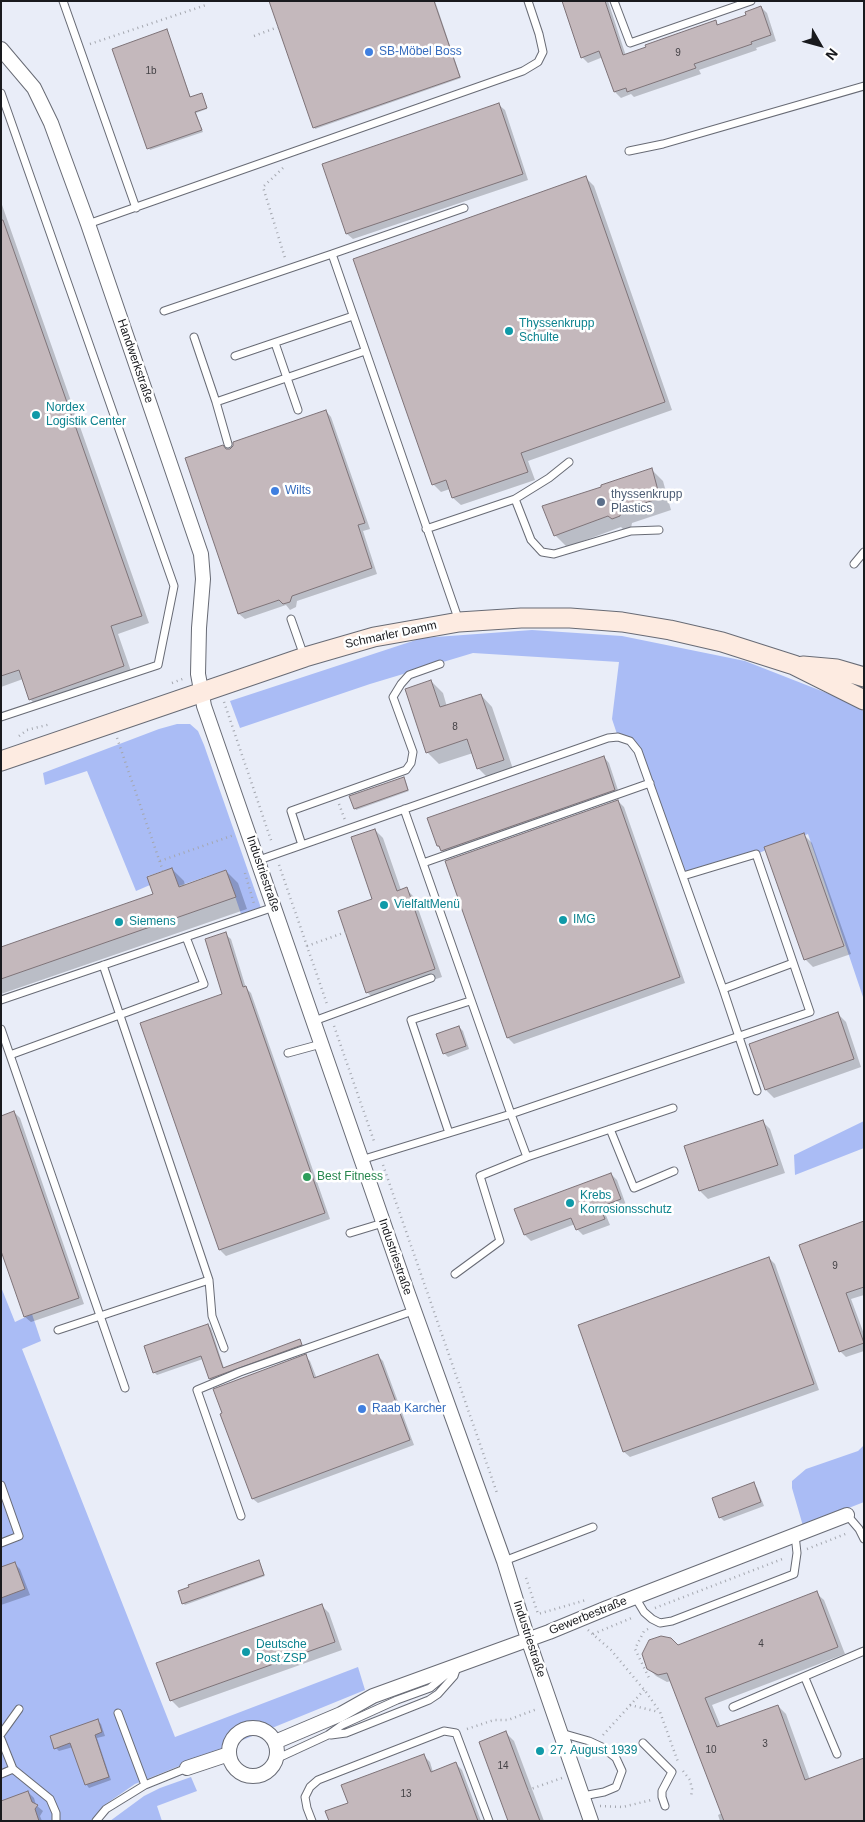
<!DOCTYPE html>
<html>
<head>
<meta charset="utf-8">
<style>
	body { margin:0 }
	#map { position:relative; width:865px; height:1822px; overflow:hidden; background:#e9edf8; font-family:Helvetica,sans-serif }
	canvas { display:block }
	.frame { position:absolute; inset:0; border:2px solid #191a1e; pointer-events:none }
	.north { position:absolute; left:795px; top:20px; width:50px; height:50px; -webkit-text-stroke:4px #fff; paint-order:stroke; rotate:128deg; font-size:14px; font-weight:700; line-height:20px; text-align:center; color:#191a1e }
	.north::after { content:''; display:block; margin:auto; width:18px; height:22px; background:#191a1e; clip-path:polygon(50% 0,100% 100%,50% 72%,0 100%) }
</style>
</head>
<body>
<div id="map">
<canvas width="865" height="1822"></canvas>
<div class="frame"></div>
<div class="north">N</div>
</div>
<script>
const ctx = document.querySelector('canvas').getContext('2d');
ctx.lineJoin = 'round';
function fill(path, color) { ctx.fillStyle = color; ctx.fill(path, 'evenodd'); }
const poly = rows => new Path2D(rows.map(r => 'M' + r).join(''));
function stroke(path, color, width, dash) { ctx.strokeStyle = color; ctx.lineWidth = width; ctx.lineCap = dash ? 'butt' : 'round'; ctx.setLineDash(dash || []); ctx.stroke(path); }
function drawText(font, color, halo, rows, align = 'center') {
  ctx.font = font + ' Helvetica,sans-serif'; ctx.lineWidth = 5; ctx.setLineDash([]); ctx.textBaseline = 'middle'; ctx.strokeStyle = halo; ctx.fillStyle = color; for (const [text, x, y, turn = 0] of rows) {
    ctx.save(); ctx.translate(x, y); ctx.rotate((+turn || 0) * Math.PI / 180); ctx.textAlign = isNaN(turn) ? turn : align; if (halo) ctx.strokeText(text, 0, 0); ctx.fillText(text, 0, 0); ctx.restore();
  }
}
fill(poly([
	[532,630,622,636,745,661,860,706,864,713,864,1000,808,834,756,854,683,876,638,751,618,737,612,719,619,662,473,653,370,684,240,728,230,701,422,638],
	[177,724,190,724,198,731,204,745,261,908,241,914,226,870,170,889,177,883,172,868,148,876,150,885,136,891,87,771,45,785,43,773,159,729],
	[864,1121,864,1148,795,1175,794,1155],
	[1,1287,15,1322,32,1314,41,1341,22,1349,175,1737,358,1667,365,1690,135,1784,103,1806,91,1821,1,1821],
	[864,1445,864,1502,803,1526,792,1488,792,1481,806,1469,858,1451],
	[191,1777,197,1791,157,1806,162,1821,110,1821,144,1796,160,1788]
]), '#aabcf5');
fill(poly([
	[270,1,435,1,461,78,315,129],
	[563,1,608,1,626,56,716,22,719,26,748,16,761,7,767,13,776,41,756,48,757,50,699,70,701,74,634,97,631,94,621,98,615,92,603,57,588,63,582,57],
	[167,31,191,98,203,96,207,109,196,113,203,132,150,150,114,49],
	[499,105,505,110,528,180,353,239,347,234],
	[586,178,594,186,672,410,528,461,535,480,461,505,453,498,450,489,441,492,433,484],
	[1,202,149,623,118,634,132,674,38,707,30,699,23,679,1,687],
	[326,411,331,417,370,529,363,531,377,574,297,601,296,607,290,610,286,605,245,619,239,614,187,459,230,450],
	[651,469,663,481,671,510,632,523,631,528,624,530,621,527,567,547,555,535,602,488],
	[431,681,443,693,447,707,481,695,492,707,514,772,490,780,478,768,473,753,439,764,428,753,406,690],
	[604,757,609,763,620,796,448,856,438,846],
	[405,779,409,791,356,810,355,808],
	[618,801,624,807,685,983,514,1044,508,1038],
	[375,830,383,838,401,890,406,889,414,897,442,977,375,1000,367,992,374,900],
	[804,835,812,843,851,954,813,967,805,959],
	[172,869,184,881,185,886,226,871,238,883,247,909,1,994,1,948,155,895],
	[225,934,231,939,246,988,251,993,330,1219,226,1256,220,1250,141,1024,224,995],
	[838,1014,846,1022,861,1067,774,1098,766,1090,750,1045],
	[459,1027,463,1031,469,1049,448,1057,444,1053],
	[14,1112,20,1118,84,1304,31,1322,25,1317,1,1247],
	[762,1121,770,1129,785,1173,708,1199,700,1191,685,1147],
	[611,1174,617,1180,626,1205,605,1213,610,1225,583,1235,577,1229,575,1224,531,1241,525,1235,516,1209],
	[864,1222,864,1295,851,1299,864,1334,864,1351,846,1357,840,1351,801,1246],
	[769,1258,775,1264,819,1390,630,1457,624,1452],
	[208,1325,211,1328,224,1368,299,1340,304,1347,213,1381,210,1378,203,1359,157,1375,154,1372],
	[305,1356,310,1361,317,1379,378,1356,383,1361,414,1445,258,1503,253,1499],
	[754,1484,757,1488,764,1506,724,1521,720,1517],
	[14,1563,20,1569,30,1595,1,1605,1,1568],
	[260,1563,265,1576,185,1605,184,1604,179,1591],
	[816,1593,824,1600,845,1654,712,1705,721,1727,778,1706,786,1714,810,1780,864,1821,720,1821,718,1815,722,1813,671,1681,667,1682,656,1676,648,1668,678,1646],
	[321,1605,329,1613,342,1650,179,1708,171,1700],
	[97,1720,101,1724,105,1736,97,1738,111,1780,89,1788,86,1784,73,1747,59,1751,56,1748],
	[506,1733,514,1741,544,1821,510,1821],
	[424,1756,430,1762,433,1772,456,1764,462,1770,481,1821,330,1821,349,1804],
	[28,1792,34,1798,36,1805,43,1811,40,1816,42,1821,1,1821]
]), '#0003');
const building = poly([
	[269,1,434,1,460,77,313,128,269,1],
	[562,1,605,1,623,55,646,47,645,45,716,20,717,25,746,15,745,12,761,6,771,35,751,42,752,44,694,64,696,68,627,92,626,88,614,92,599,51,581,58,562,1],
	[167,29,190,97,202,93,207,108,195,112,202,130,147,149,112,49,167,29],
	[499,103,523,174,346,234,322,164,499,103],
	[586,176,665,402,521,453,528,472,452,498,446,480,432,485,353,259,586,176],
	[1,220,3,220,142,616,111,626,124,666,29,700,19,670,1,676,1,220],
	[326,410,365,523,358,525,372,568,292,596,290,602,283,604,279,600,238,614,185,458,223,445,226,449,230,449,233,446,233,442,326,410],
	[652,468,660,498,621,511,620,516,612,519,608,516,554,536,542,506,601,487,601,485,652,468],
	[431,680,440,707,481,694,504,760,477,769,467,739,426,753,405,689,431,680],
	[604,756,615,790,441,851,439,846,437,846,427,818,604,756],
	[404,777,408,790,354,809,349,796,404,777],
	[618,800,680,977,507,1038,445,861,618,800],
	[375,829,397,891,407,887,435,969,366,993,338,911,372,899,351,837,375,829],
	[804,833,844,946,804,960,764,847,804,833],
	[172,868,179,887,226,870,236,897,1,979,1,947,153,894,147,877,172,868],
	[226,932,243,987,246,986,325,1213,219,1250,140,1023,222,994,205,939,226,932],
	[838,1012,854,1059,765,1090,749,1044,838,1012],
	[459,1026,466,1046,443,1054,436,1034,459,1026],
	[14,1111,79,1298,24,1317,1,1251,1,1116,14,1111],
	[763,1120,778,1165,699,1191,684,1146,763,1120],
	[611,1173,621,1199,600,1207,605,1219,576,1230,571,1218,524,1235,514,1209,611,1173],
	[864,1221,864,1287,846,1293,864,1343,839,1352,799,1245,864,1221],
	[769,1257,814,1384,623,1452,578,1325,769,1257],
	[208,1324,223,1368,300,1339,302,1345,209,1379,201,1356,153,1373,144,1346,208,1324],
	[306,1354,314,1378,378,1354,410,1440,252,1499,220,1414,222,1413,213,1389,306,1354],
	[754,1482,761,1502,719,1518,712,1498,754,1482],
	[259,1560,264,1575,182,1604,178,1591,189,1587,188,1585,259,1560],
	[15,1562,25,1589,1,1598,1,1567,15,1562],
	[817,1591,838,1647,705,1698,717,1727,778,1705,805,1780,864,1758,864,1821,724,1821,667,1673,658,1675,647,1669,642,1654,649,1640,661,1636,671,1638,678,1645,817,1591],
	[322,1604,335,1642,170,1701,156,1663,322,1604],
	[98,1719,102,1732,95,1735,109,1777,85,1785,70,1743,54,1749,50,1736,98,1719],
	[506,1731,528,1790,540,1821,508,1821,479,1742,506,1731],
	[424,1754,431,1772,456,1762,478,1821,329,1821,325,1811,348,1803,341,1785,424,1754],
	[28,1791,32,1802,38,1805,35,1809,39,1821,1,1821,1,1801,28,1791]
]);
fill(building, '#c4b8bc');
stroke(building, '#7e7378', 1);
const lane = poly([
	[63,1,136,208],
	[614,1,630,43,751,1],
	[1,93,174,586,158,665,1,717],
	[629,151,663,144,864,86],
	[88,224,523,71,538,62,543,52,539,34,528,1],
	[164,311,332,254],
	[194,337,216,402,365,351],
	[275,343,298,410],
	[235,356,353,316],
	[216,402,228,444],
	[515,499,531,540,542,552,554,554,631,531,659,530],
	[426,529,515,499,549,478,569,462],
	[854,564,864,552],
	[291,619,304,656],
	[459,621,332,254,464,208],
	[302,845,291,811,406,770,411,763,413,752,393,697,401,684,409,675,440,664],
	[259,860,608,738,618,737,630,741,638,751,723,989,757,1091],
	[423,863,650,783],
	[103,965,209,1280,212,1316,224,1348],
	[723,989,793,963],
	[1,1000,274,907],
	[314,1021,431,978],
	[1,1029,125,1388],
	[288,1053,321,1044],
	[10,1055,204,984,186,937],
	[610,1129,634,1188,674,1171],
	[449,1133,411,1020,470,1001],
	[527,1157,673,1108],
	[361,1160,511,1114,404,809],
	[350,1233,383,1223],
	[455,1274,500,1241,480,1176,527,1157,511,1114,810,1012,756,854,683,876],
	[58,1330,209,1280],
	[1,1485,19,1536,1,1543],
	[847,1515,859,1529,864,1539],
	[241,1516,197,1390,240,1372,407,1313],
	[504,1561,593,1527],
	[635,1597,644,1612,652,1619,660,1623,672,1621,794,1574,797,1553,795,1535],
	[805,1678,837,1754],
	[733,1707,864,1651],
	[118,1713,145,1785],
	[561,1733,589,1741,602,1747,616,1758,622,1771,616,1787,604,1792,583,1796],
	[1,1734,19,1709],
	[331,1735,346,1733,429,1700,438,1694,454,1676,457,1667],
	[1,1739,13,1769,50,1799,56,1813,56,1821],
	[643,1743,672,1772,662,1791,662,1797,665,1806],
	[276,1759,328,1735,342,1725,397,1700,430,1688,448,1673],
	[1,1774,13,1769],
	[96,1821,106,1809,145,1785,187,1768],
	[312,1821,307,1808,305,1797,310,1787,318,1780,444,1731,456,1733,489,1821]
]);
const street = poly([
	[1,49,34,88,51,123,88,224,201,554,203,579,199,628,198,674,204,706,407,1291,504,1561,528,1639,591,1821],
	'229 1752a24 24 0 1 1 48 0a24 24 0 1 1-48 0Z',
	[275,1742,341,1714,373,1696,549,1632,607,1608,847,1515],
	[187,1768,229,1754]
]);
const secondary = poly([
	[803,666,837,669,864,677],
	[1,761,305,657,374,637,459,622,521,618,570,618,622,622,670,630,722,642,794,665,864,700]
]);
stroke(lane, '#686b75', 9);
stroke(street, '#686b75', 16);
stroke(secondary, '#686b75', 21);
stroke(poly([
	[254,36,278,27],
	[90,44,206,5],
	[283,168,263,187,285,258],
	[172,683,185,678],
	[224,702,272,843],
	[19,736,27,730,51,724],
	[117,738,163,871],
	[339,804,345,820],
	[160,861,234,835],
	[279,865,327,1004],
	[245,873,254,904],
	[307,946,346,932],
	[334,1026,375,1144],
	[383,1165,497,1493],
	[807,1549,848,1533],
	[526,1578,538,1614,586,1600],
	[655,1608,785,1558],
	[648,1629,644,1631,635,1649,649,1678],
	[588,1630,611,1650,646,1692,660,1712,678,1762],
	[593,1634,634,1617],
	[630,1705,659,1712],
	[467,1729,494,1720,508,1720,537,1709],
	[603,1735,644,1690],
	[683,1771,690,1780,692,1789,691,1798],
	[528,1790,562,1778],
	[600,1806,623,1807,651,1800]
]), '#a4a7af', 2.5, [1, 4]);
stroke(lane, '#fff', 7);
stroke(street, '#fff', 14);
stroke(secondary, '#fdebe1', 19);
for (const [x, y, r, color] of [
	[369,52,5,"#3f7fe0"],
	[509,331,5,"#0f9aa8"],
	[36,415,5,"#0f9aa8"],
	[275,491,5,"#3f7fe0"],
	[601,502,5,"#5c6f8a"],
	[384,905,5,"#0f9aa8"],
	[563,920,5,"#0f9aa8"],
	[119,922,5,"#0f9aa8"],
	[307,1177,5,"#2e9e5b"],
	[570,1203,5,"#0f9aa8"],
	[362,1409,5,"#3f7fe0"],
	[246,1652,5,"#0f9aa8"],
	[540,1751,5,"#0f9aa8"]
]) { const dot = new Path2D(); dot.arc(x, y, r, 0, 2 * Math.PI); ctx.fillStyle = color; ctx.fill(dot); stroke(dot, '#fff', 2); }
drawText('10px', '#444246', null, [
	["9",678,53],
	["1b",151,71],
	["8",455,727],
	["9",835,1266],
	["4",761,1644],
	["3",765,1744],
	["10",711,1750],
	["14",503,1766],
	["13",406,1794]
]);
drawText('12px', '#366cbe', '#fff', [
	["SB-Möbel Boss",379,52],
	["Wilts",285,491],
	["Raab Karcher",372,1409]
], 'left');
drawText('12px', '#0d838f', '#fff', [
	["Thyssenkrupp",519,324],
	["Schulte",519,338],
	["Nordex",46,408],
	["Logistik Center",46,422],
	["VielfaltMenü",394,905],
	["IMG",573,920],
	["Siemens",129,922],
	["Krebs",580,1196],
	["Korrosionsschutz",580,1210],
	["Deutsche",256,1645],
	["Post ZSP",256,1659],
	["27. August 1939",550,1751]
], 'left');
drawText('12px', '#191a1e', '#fff', [
	["Handwerkstraße",135,361,71],
	["Schmarler Damm",391,635,-12],
	["Industriestraße",263,874,71],
	["Industriestraße",395,1257,71],
	["Gewerbestraße",588,1616,-22],
	["Industriestraße",529,1639,72]
]);
drawText('12px', '#4e5e75', '#fff', [
	["thyssenkrupp",611,495],
	["Plastics",611,509]
], 'left');
drawText('12px', '#27864d', '#fff', [
	["Best Fitness",317,1177]
], 'left');
</script>
</body>
</html>
